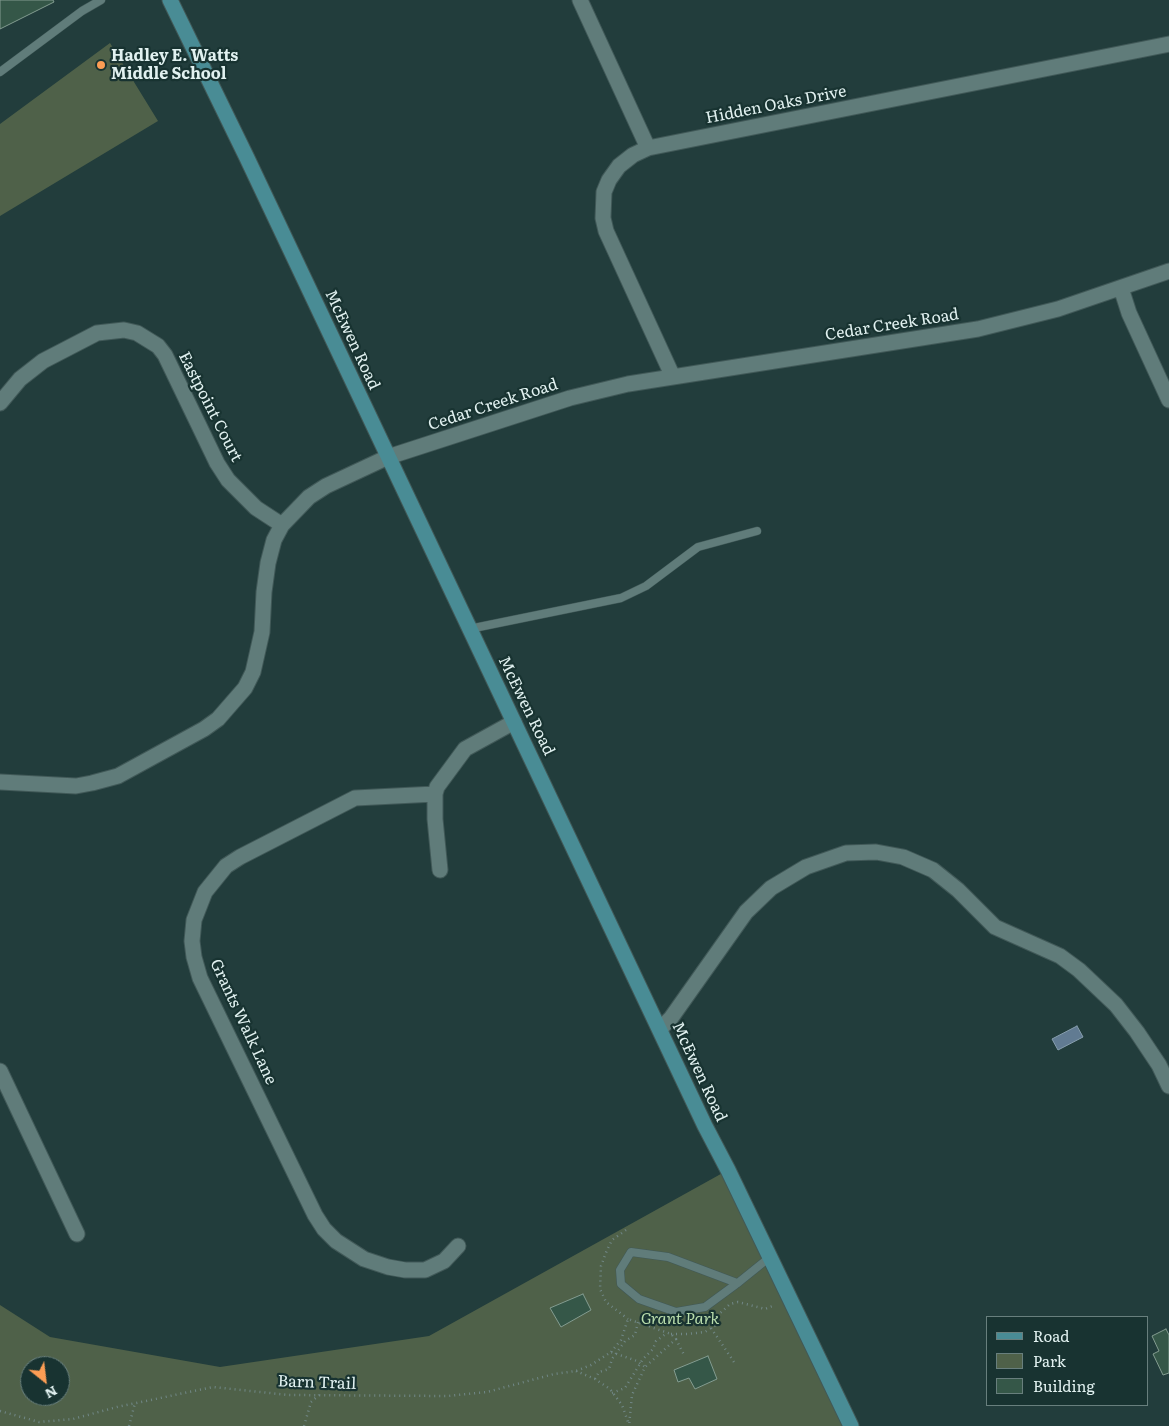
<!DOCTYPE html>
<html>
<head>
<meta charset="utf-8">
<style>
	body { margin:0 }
	#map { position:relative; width:1169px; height:1426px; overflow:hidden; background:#223d3c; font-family:Literata,serif }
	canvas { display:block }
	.legend { position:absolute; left:986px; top:1316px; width:162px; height:90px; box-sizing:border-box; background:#183331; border:1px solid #687f7d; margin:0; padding:6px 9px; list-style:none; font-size:15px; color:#e1f1f0 }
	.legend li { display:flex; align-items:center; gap:10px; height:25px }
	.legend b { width:25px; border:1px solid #687f7d }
	.north { position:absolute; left:20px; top:1356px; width:50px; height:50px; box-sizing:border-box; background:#183331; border:1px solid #687f7d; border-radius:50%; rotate:151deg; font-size:14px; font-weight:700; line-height:20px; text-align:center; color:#e1f1f0 }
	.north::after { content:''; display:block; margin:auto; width:18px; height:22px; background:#fc9d54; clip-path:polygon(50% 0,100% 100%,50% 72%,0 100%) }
</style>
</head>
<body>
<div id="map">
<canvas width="1169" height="1426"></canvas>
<ul class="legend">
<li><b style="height:6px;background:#498c95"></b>Road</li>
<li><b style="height:14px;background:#4f6149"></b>Park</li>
<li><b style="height:14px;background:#355748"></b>Building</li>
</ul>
<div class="north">N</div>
</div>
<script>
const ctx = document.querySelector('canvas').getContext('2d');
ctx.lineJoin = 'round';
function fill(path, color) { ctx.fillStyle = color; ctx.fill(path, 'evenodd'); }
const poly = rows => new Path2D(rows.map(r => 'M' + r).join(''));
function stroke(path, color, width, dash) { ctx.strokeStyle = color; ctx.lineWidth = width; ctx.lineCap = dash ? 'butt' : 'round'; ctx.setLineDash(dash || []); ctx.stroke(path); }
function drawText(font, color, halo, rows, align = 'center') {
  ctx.font = font + ' Literata,serif'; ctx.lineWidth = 4.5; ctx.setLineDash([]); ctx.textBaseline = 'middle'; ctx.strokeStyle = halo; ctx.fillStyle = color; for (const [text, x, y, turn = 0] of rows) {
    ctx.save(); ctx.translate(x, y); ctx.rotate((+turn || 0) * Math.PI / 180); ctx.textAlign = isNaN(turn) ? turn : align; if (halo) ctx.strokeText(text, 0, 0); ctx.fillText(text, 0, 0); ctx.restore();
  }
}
fill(poly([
	[110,43,158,121,0,216,0,124],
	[728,1170,851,1426,0,1426,0,1305,50,1337,220,1367,429,1336],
	[30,1366,60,1366,60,1396,30,1396]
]), '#4f6149');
const water = poly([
	[1077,1026,1083,1037,1058,1050,1052,1039,1077,1026]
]);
fill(water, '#617b92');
stroke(water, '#879eae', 1);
const building = poly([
	[0,0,53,0,54,2,0,29,0,0],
	[583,1294,591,1310,561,1327,550,1308,583,1294],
	[1166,1329,1169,1335,1169,1373,1163,1375,1153,1354,1159,1351,1152,1336,1166,1329],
	[708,1356,717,1379,695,1389,689,1378,678,1382,674,1370,708,1356]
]);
fill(building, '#355748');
stroke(building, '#839c90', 1);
const lane = poly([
	[0,72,82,11,101,0],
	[469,629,621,598,646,586,698,547,757,531],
	[737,1283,668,1257,631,1252,620,1270,621,1284,639,1299,676,1312,705,1307,739,1282,770,1257]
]);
const street = poly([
	[580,0,648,148],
	[1121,288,1129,313,1169,400],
	[673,377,606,231,603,218,604,192,609,180,619,166,633,155,648,148,1169,44],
	[0,403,20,379,43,361,97,333,124,330,137,333,158,346,165,355,217,463,228,480,256,508,282,525],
	[0,782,76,786,92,783,118,776,204,729,218,719,245,688,253,672,262,632,264,592,268,563,274,540,282,525,309,497,326,486,388,457,570,398,628,384,978,329,1058,309,1169,271],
	[435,794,355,798,240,857,226,866,205,892,194,920,192,941,194,957,200,978,315,1215,324,1229,336,1241,364,1259,388,1267,405,1270,425,1270,444,1261,458,1246],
	[440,870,435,819,435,794,437,787,465,749,514,722],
	[660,1029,671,1018,746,912,771,888,806,867,846,853,876,852,903,857,933,870,958,890,995,927,1060,956,1079,970,1116,1005,1137,1032,1159,1065,1169,1086],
	[0,1071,77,1234]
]);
const secondary = poly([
	[170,0,247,158,705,1126,728,1170,851,1426]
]);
stroke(lane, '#415958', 9);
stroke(street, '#415958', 17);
stroke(secondary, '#415958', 17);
stroke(poly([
	[626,1230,612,1240,607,1250,601,1266,600,1289,606,1302,628,1319],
	[711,1328,736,1365],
	[671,1334,687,1334,705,1332,719,1323,715,1318,730,1304,738,1302,765,1309,775,1305],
	[676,1339,684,1355],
	[611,1352,621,1340,628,1319,671,1334,676,1339,645,1367],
	[576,1371,595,1379,610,1389,622,1405,628,1422],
	[595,1379,599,1372,609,1369,612,1359,625,1341,635,1335,638,1322],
	[612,1393,625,1388,643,1359,653,1349,656,1341,667,1333],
	[0,1411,39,1422,73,1419,117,1407,213,1387,288,1395,448,1396,487,1392,554,1374,576,1371,591,1365,611,1352,637,1361,645,1367,632,1395,629,1426],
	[129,1426,135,1403],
	[304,1426,311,1402,319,1395]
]), '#718887', 2.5, [1, 4]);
stroke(lane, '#607c7a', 8);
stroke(street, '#607c7a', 15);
stroke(secondary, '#498c95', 15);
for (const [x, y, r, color] of [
	[101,65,5,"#fc9d54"]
]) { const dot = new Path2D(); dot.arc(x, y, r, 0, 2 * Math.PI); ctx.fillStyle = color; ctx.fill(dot); stroke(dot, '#183331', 2); }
drawText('bold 16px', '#e1f1f0', '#183331', [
	["Hadley E. Watts",111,56],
	["Middle School",111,74]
], 'left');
drawText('16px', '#e1f1f0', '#183331', [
	["Hidden Oaks Drive",776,105,-11],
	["Cedar Creek Road",892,325,-9],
	["McEwen Road",352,340,65],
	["Cedar Creek Road",493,405,-18],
	["Eastpoint Court",210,407,63],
	["McEwen Road",526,706,64],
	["Grants Walk Lane",243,1022,65],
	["McEwen Road",699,1072,65],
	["Barn Trail",317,1383,2]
]);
drawText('italic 16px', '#b9ddac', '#183331', [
	["Grant Park",680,1319]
]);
</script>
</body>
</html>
